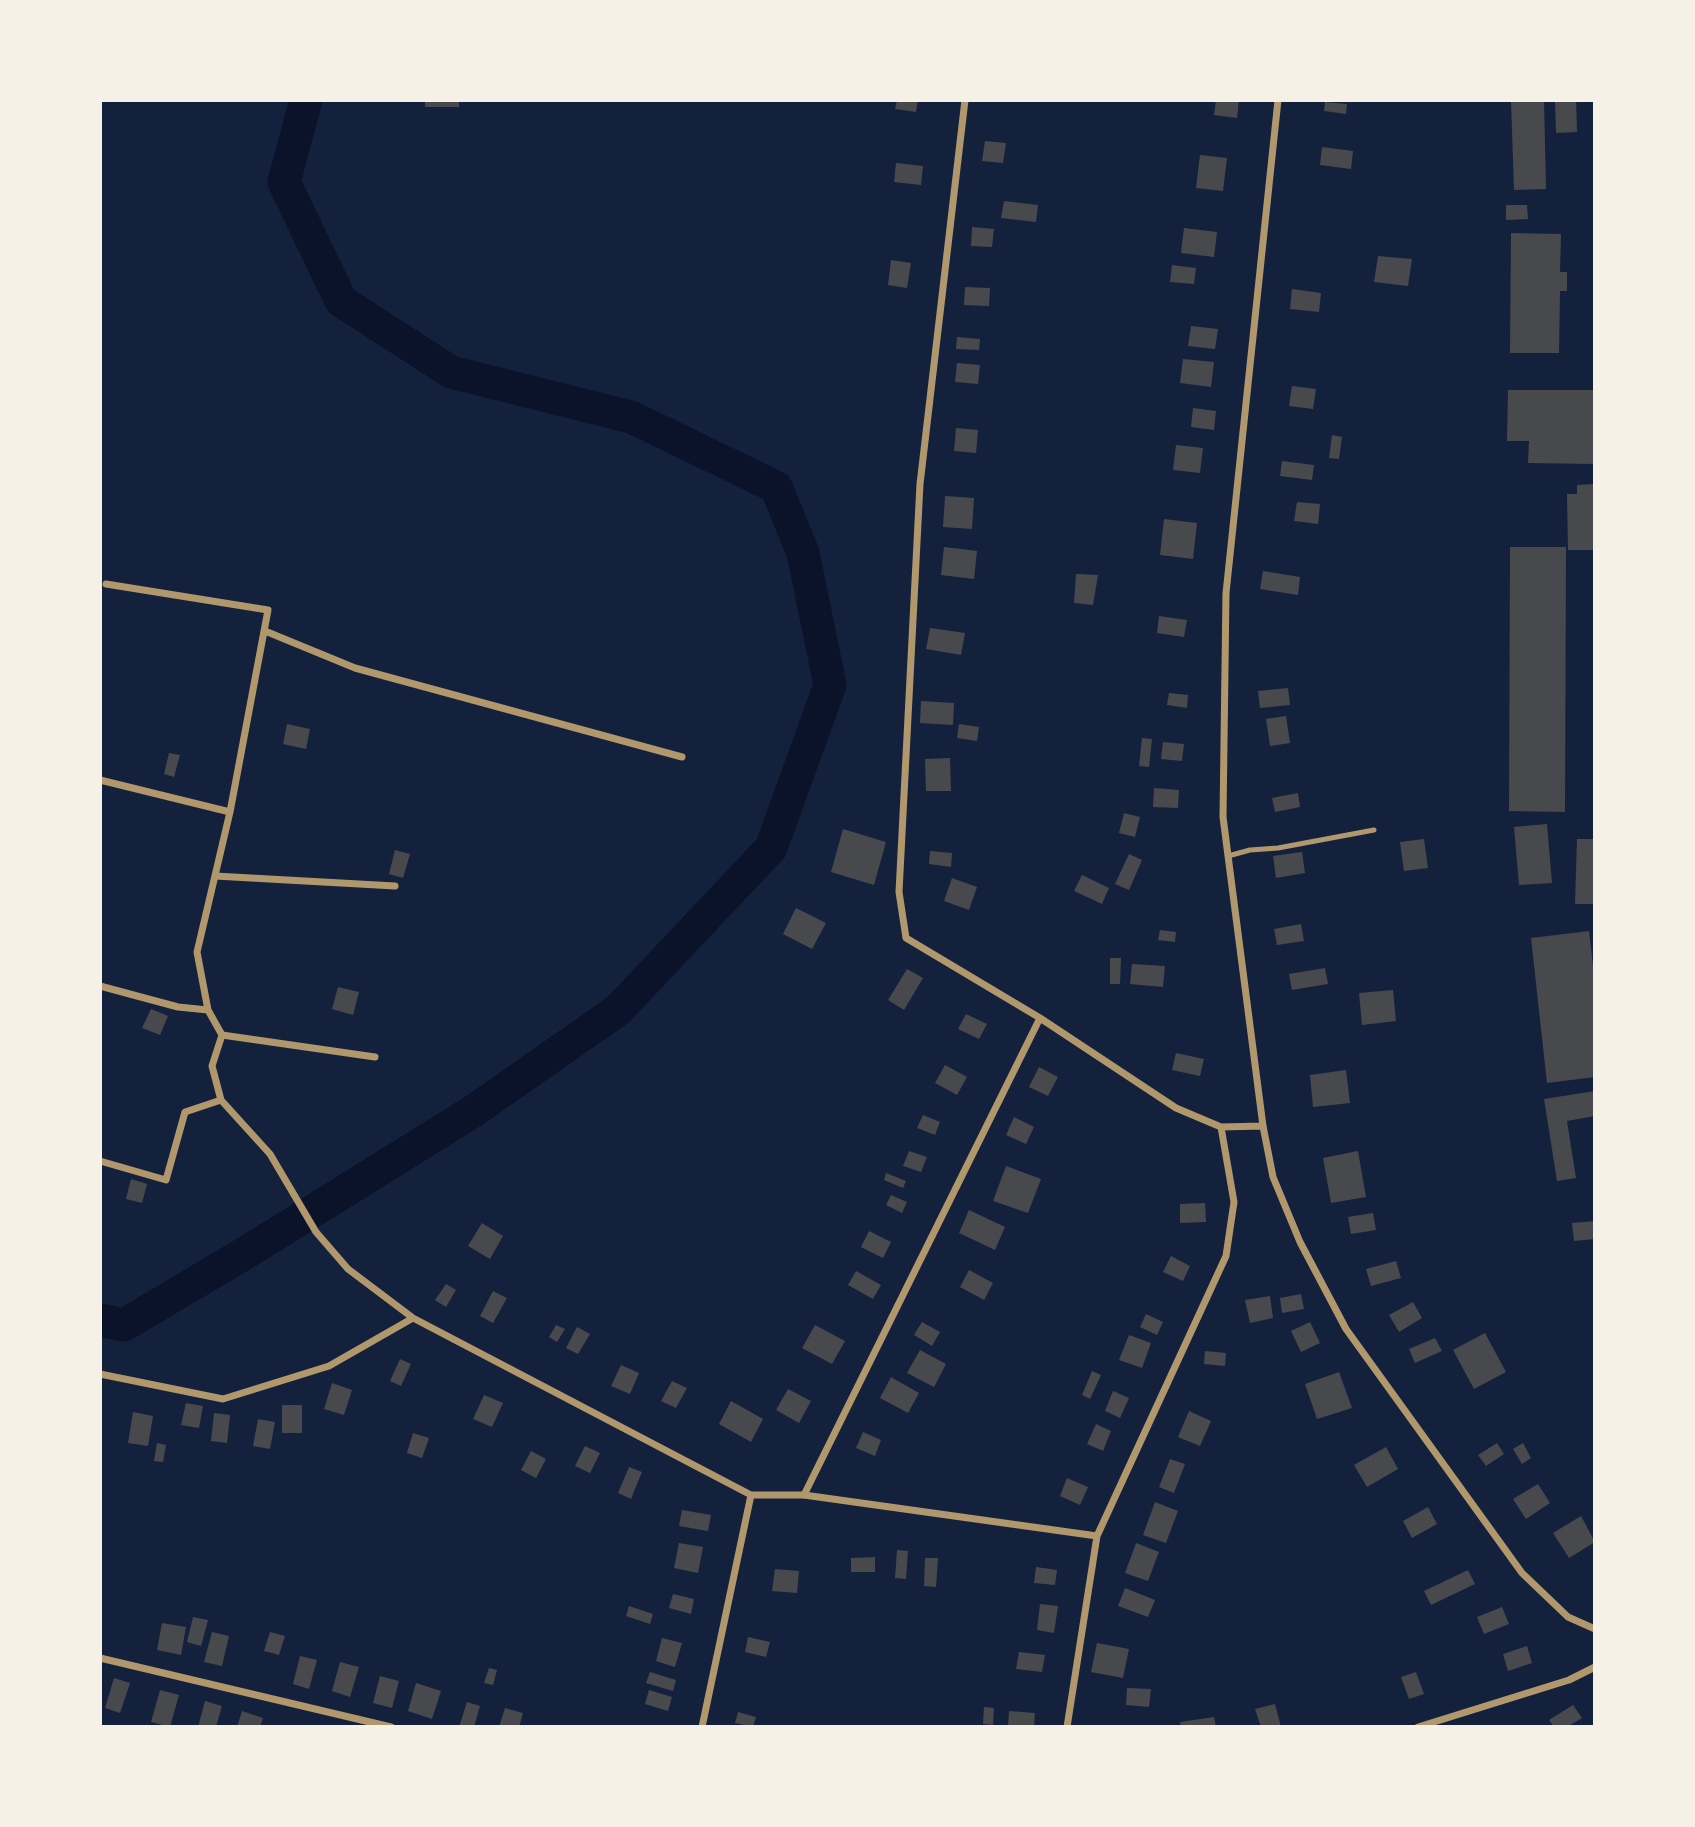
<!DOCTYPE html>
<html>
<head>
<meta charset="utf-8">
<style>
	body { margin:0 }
	#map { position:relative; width:1695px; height:1827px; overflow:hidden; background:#14213d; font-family:Lora,serif }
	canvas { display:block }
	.frame { position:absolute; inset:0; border:102px solid #f6f1e7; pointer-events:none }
</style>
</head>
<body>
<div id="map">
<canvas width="1695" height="1827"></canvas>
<div class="frame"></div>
</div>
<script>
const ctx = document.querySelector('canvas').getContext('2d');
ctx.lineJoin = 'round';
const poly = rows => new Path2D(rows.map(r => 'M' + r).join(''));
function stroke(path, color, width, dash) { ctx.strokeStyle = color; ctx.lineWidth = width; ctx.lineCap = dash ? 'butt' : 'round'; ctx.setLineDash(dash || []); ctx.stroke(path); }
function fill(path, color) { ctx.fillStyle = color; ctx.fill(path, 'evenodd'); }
stroke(poly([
	[100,1320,124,1325,247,1252,475,1110,618,1010,771,848,830,685,803,553,776,487,631,417,451,372,341,301,284,182,306,100]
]), '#0b132b', 33);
fill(poly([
	[425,100,459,100,459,107,425,107],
	[897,100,918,100,916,112,895,109],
	[1216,100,1239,100,1237,118,1214,115],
	[1511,100,1544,100,1546,189,1514,190],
	[1555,100,1576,100,1577,132,1556,133],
	[1325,102,1347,104,1346,114,1324,111],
	[985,141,1006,143,1003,163,982,161],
	[1322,147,1353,151,1351,169,1320,165],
	[1200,155,1227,158,1223,191,1196,188],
	[896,163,923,166,921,185,894,182],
	[1004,201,1038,205,1036,222,1001,218],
	[1506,205,1527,205,1528,219,1506,220],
	[972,227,994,229,992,247,971,246],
	[1184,228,1217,232,1214,257,1181,253],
	[1511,233,1561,234,1560,272,1567,272,1567,291,1560,291,1559,353,1510,353],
	[1378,256,1412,259,1408,286,1374,282],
	[891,260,911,263,907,288,888,285],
	[1172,265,1196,268,1194,284,1170,282],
	[965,287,990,288,989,306,964,305],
	[1292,289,1321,293,1319,312,1290,309],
	[1191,326,1218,329,1215,349,1188,346],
	[957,337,980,339,979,350,956,349],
	[1183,359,1214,362,1211,387,1180,383],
	[957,363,980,365,978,384,955,382],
	[1292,386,1316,389,1313,409,1289,406],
	[1508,390,1595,390,1595,464,1528,463,1529,441,1507,441],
	[1193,408,1216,411,1214,430,1191,427],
	[956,428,978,430,976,453,954,451],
	[1332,435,1342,437,1339,459,1329,458],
	[1176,445,1203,448,1200,473,1173,470],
	[1282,461,1314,465,1312,480,1280,476],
	[1595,484,1595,550,1568,550,1567,494,1577,494,1577,485],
	[945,496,974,498,972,529,943,527],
	[1297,502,1320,504,1318,524,1294,521],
	[1164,519,1197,523,1193,559,1160,555],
	[944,547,977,551,974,579,941,575],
	[1510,547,1566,547,1565,812,1509,811],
	[1263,571,1300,577,1298,595,1260,589],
	[1076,574,1098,575,1093,605,1074,603],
	[1159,616,1187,620,1184,637,1157,633],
	[930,628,965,633,961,655,926,649],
	[1288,688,1290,705,1260,708,1258,691],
	[1169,693,1188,695,1187,708,1167,705],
	[921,701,954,703,953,725,920,723],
	[1286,716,1290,743,1270,746,1266,719],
	[287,724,310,729,306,749,283,744],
	[959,724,979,727,977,741,957,738],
	[1142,738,1152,739,1149,767,1139,766],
	[1163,742,1184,744,1182,761,1161,759],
	[169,753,180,755,174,777,164,774],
	[950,758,951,791,926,791,925,759],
	[1154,788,1179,790,1178,808,1153,807],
	[1298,793,1300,807,1275,812,1272,798],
	[1124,813,1140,817,1135,837,1119,833],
	[1547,824,1552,883,1519,885,1514,827],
	[843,829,886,842,874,885,831,872],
	[1424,839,1428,868,1404,871,1400,842],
	[1577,839,1595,839,1595,904,1575,904],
	[395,850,410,854,403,878,389,874],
	[930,851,952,853,951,867,929,864],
	[1302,852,1305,873,1276,878,1273,856],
	[1129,854,1142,860,1129,890,1115,884],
	[1082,875,1109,888,1102,904,1074,891],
	[952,878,977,887,969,910,944,901],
	[796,908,826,923,812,949,783,934],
	[1301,924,1304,941,1277,945,1274,929],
	[1160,930,1176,932,1175,942,1158,940],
	[1589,931,1595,983,1595,1077,1547,1083,1531,938],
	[1110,958,1121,958,1120,984,1110,984],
	[1132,964,1165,966,1163,987,1130,984],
	[1325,968,1328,984,1292,990,1289,974],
	[907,969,923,978,904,1010,888,1000],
	[338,987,359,992,353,1015,332,1009],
	[1393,990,1396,1021,1362,1025,1359,993],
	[151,1009,168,1016,160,1035,142,1028],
	[966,1014,987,1024,979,1039,958,1029],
	[1176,1053,1204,1059,1200,1076,1172,1070],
	[945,1065,967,1077,957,1095,935,1083],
	[1039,1067,1058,1077,1048,1096,1029,1087],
	[1346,1070,1350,1103,1313,1107,1310,1075],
	[1595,1091,1595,1116,1567,1121,1576,1178,1557,1181,1544,1099],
	[923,1115,940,1122,935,1135,917,1128],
	[1014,1117,1034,1127,1026,1144,1006,1135],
	[909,1151,927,1157,921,1172,903,1166],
	[1358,1151,1366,1197,1331,1203,1323,1158],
	[1006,1166,1041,1179,1028,1213,993,1201],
	[886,1173,906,1181,903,1188,884,1180],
	[131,1179,147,1184,142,1203,126,1199],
	[891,1195,907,1202,902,1213,886,1205],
	[1205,1203,1206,1222,1180,1223,1180,1204],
	[969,1210,1005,1227,995,1250,959,1233],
	[1373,1213,1376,1230,1351,1234,1348,1217],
	[1595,1221,1595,1239,1574,1241,1572,1223],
	[482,1223,503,1236,490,1259,468,1246],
	[869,1231,891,1242,883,1258,861,1247],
	[1171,1256,1190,1266,1183,1281,1163,1272],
	[1396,1261,1401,1278,1371,1286,1366,1269],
	[969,1270,993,1283,984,1300,960,1287],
	[856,1271,881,1285,873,1299,848,1285],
	[446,1284,456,1290,446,1307,435,1300],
	[493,1291,507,1298,493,1323,480,1316],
	[1301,1294,1304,1309,1282,1313,1280,1298],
	[1270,1296,1273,1318,1250,1323,1245,1300],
	[1413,1302,1422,1318,1399,1332,1389,1315],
	[1146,1314,1163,1322,1157,1335,1140,1327],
	[922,1322,940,1332,932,1346,914,1335],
	[1310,1322,1320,1343,1301,1352,1291,1331],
	[556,1325,565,1329,557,1342,549,1337],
	[815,1325,845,1341,832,1364,802,1348],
	[577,1327,590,1334,578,1354,566,1348],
	[1485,1333,1506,1372,1474,1389,1453,1350],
	[1129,1335,1151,1343,1142,1368,1119,1360],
	[1435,1338,1442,1351,1415,1363,1409,1349],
	[920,1350,946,1364,934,1387,907,1373],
	[1205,1351,1226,1353,1225,1366,1204,1364],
	[400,1359,411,1364,401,1386,390,1381],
	[621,1365,639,1373,630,1394,611,1386],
	[1092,1371,1101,1375,1090,1399,1082,1395],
	[1339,1372,1352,1408,1317,1419,1305,1384],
	[891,1377,919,1393,908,1413,880,1398],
	[672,1381,687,1388,676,1408,661,1401],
	[332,1383,352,1390,344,1415,324,1409],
	[788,1389,811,1401,799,1423,776,1410],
	[1113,1391,1129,1398,1120,1418,1105,1411],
	[484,1395,503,1403,492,1427,473,1419],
	[731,1401,763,1419,751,1442,719,1424],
	[186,1403,203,1406,199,1428,181,1425],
	[282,1405,302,1405,302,1433,282,1433],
	[1189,1411,1211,1421,1200,1446,1178,1437],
	[133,1412,153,1416,148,1446,128,1443],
	[214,1413,230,1415,227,1443,211,1441],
	[258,1419,275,1422,270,1449,253,1446],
	[1096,1424,1111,1431,1103,1451,1087,1444],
	[863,1432,881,1440,875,1456,856,1448],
	[413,1433,429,1438,422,1458,407,1453],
	[157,1443,166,1445,163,1462,154,1461],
	[1497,1443,1504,1454,1486,1466,1478,1455],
	[1523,1443,1531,1458,1522,1464,1513,1449],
	[585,1446,600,1453,590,1473,575,1466],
	[1386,1447,1398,1469,1367,1487,1354,1465],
	[531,1451,546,1459,536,1478,521,1470],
	[1170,1459,1185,1464,1174,1493,1159,1487],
	[629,1467,642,1472,631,1499,618,1493],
	[1067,1478,1088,1487,1080,1505,1060,1496],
	[1538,1484,1550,1503,1526,1519,1513,1499],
	[1155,1502,1178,1511,1166,1543,1143,1535],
	[1428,1507,1437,1524,1412,1538,1403,1521],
	[682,1510,711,1515,708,1531,679,1526],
	[1581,1516,1595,1542,1569,1558,1553,1533],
	[679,1543,703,1547,698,1573,674,1568],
	[1136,1543,1159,1552,1148,1581,1125,1573],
	[897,1550,908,1551,906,1579,895,1578],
	[875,1557,875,1572,851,1572,851,1558],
	[925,1558,938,1558,936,1587,924,1586],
	[1036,1567,1057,1570,1055,1585,1034,1583],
	[775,1569,799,1571,797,1593,772,1591],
	[1468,1570,1475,1584,1431,1605,1424,1591],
	[1125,1588,1155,1600,1148,1617,1118,1606],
	[673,1594,694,1599,691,1614,669,1608],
	[1040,1604,1058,1606,1054,1633,1037,1630],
	[629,1606,653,1614,650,1624,626,1616],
	[1502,1607,1509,1624,1484,1634,1477,1617],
	[193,1617,208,1620,201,1646,187,1642],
	[162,1623,186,1627,181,1655,157,1650],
	[212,1632,229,1636,222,1666,204,1662],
	[270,1632,285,1636,279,1655,264,1651],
	[748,1637,770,1642,766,1657,745,1652],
	[662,1638,682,1643,675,1667,656,1661],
	[1097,1643,1129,1649,1123,1678,1091,1672],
	[1527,1646,1532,1663,1508,1671,1503,1654],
	[1019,1652,1045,1655,1042,1672,1016,1669],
	[300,1656,317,1660,309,1689,293,1684],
	[340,1662,359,1667,350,1697,332,1691],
	[489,1668,497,1670,493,1685,484,1683],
	[650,1672,676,1680,673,1691,646,1683],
	[1416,1672,1424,1694,1409,1699,1401,1677],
	[380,1676,399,1681,392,1708,373,1703],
	[114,1678,130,1683,120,1713,105,1708],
	[416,1683,441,1691,432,1719,408,1711],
	[1127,1688,1151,1689,1149,1707,1126,1705],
	[160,1690,179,1695,170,1727,151,1722],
	[649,1690,672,1697,668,1711,645,1704],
	[205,1701,222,1706,216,1727,198,1727],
	[467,1702,480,1706,474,1727,459,1727],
	[1275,1704,1281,1727,1261,1727,1255,1709],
	[1573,1705,1582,1718,1567,1727,1554,1727,1549,1720],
	[984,1707,994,1708,993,1725,983,1724],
	[505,1708,523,1713,519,1727,499,1727],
	[242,1711,263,1718,260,1727,237,1727],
	[1009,1711,1035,1713,1034,1727,1008,1727],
	[738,1712,756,1717,753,1727,735,1723],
	[1214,1717,1216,1727,1181,1727,1180,1722]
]), '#48494c');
stroke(poly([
	[1228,856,1250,850,1278,848,1374,830]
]), '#b1986c', 5);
stroke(poly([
	[965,100,920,484,899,892,906,938,1040,1018,1176,1108,1221,1127],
	[1278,100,1226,593,1223,817,1263,1126,1273,1177,1300,1242,1346,1329,1522,1573,1568,1617,1595,1629],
	[265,631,355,668,682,757],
	[100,780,230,812],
	[215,876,395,886],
	[100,986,178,1007,208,1010],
	[222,1035,375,1057],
	[221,1100,270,1154,316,1232,348,1269,413,1318],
	[100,1161,166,1180,185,1112,221,1100,212,1066,222,1035,208,1010,197,952,230,812,268,610,106,584],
	[100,1374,223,1399,329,1366,413,1318,751,1495,804,1495,1097,1536],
	[804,1495,1040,1018],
	[100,1658,391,1727],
	[702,1727,751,1495],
	[1067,1727,1097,1536,1226,1256,1234,1202,1221,1127,1263,1126],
	[1418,1727,1569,1680,1595,1667]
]), '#b1986c', 7);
</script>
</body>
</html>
